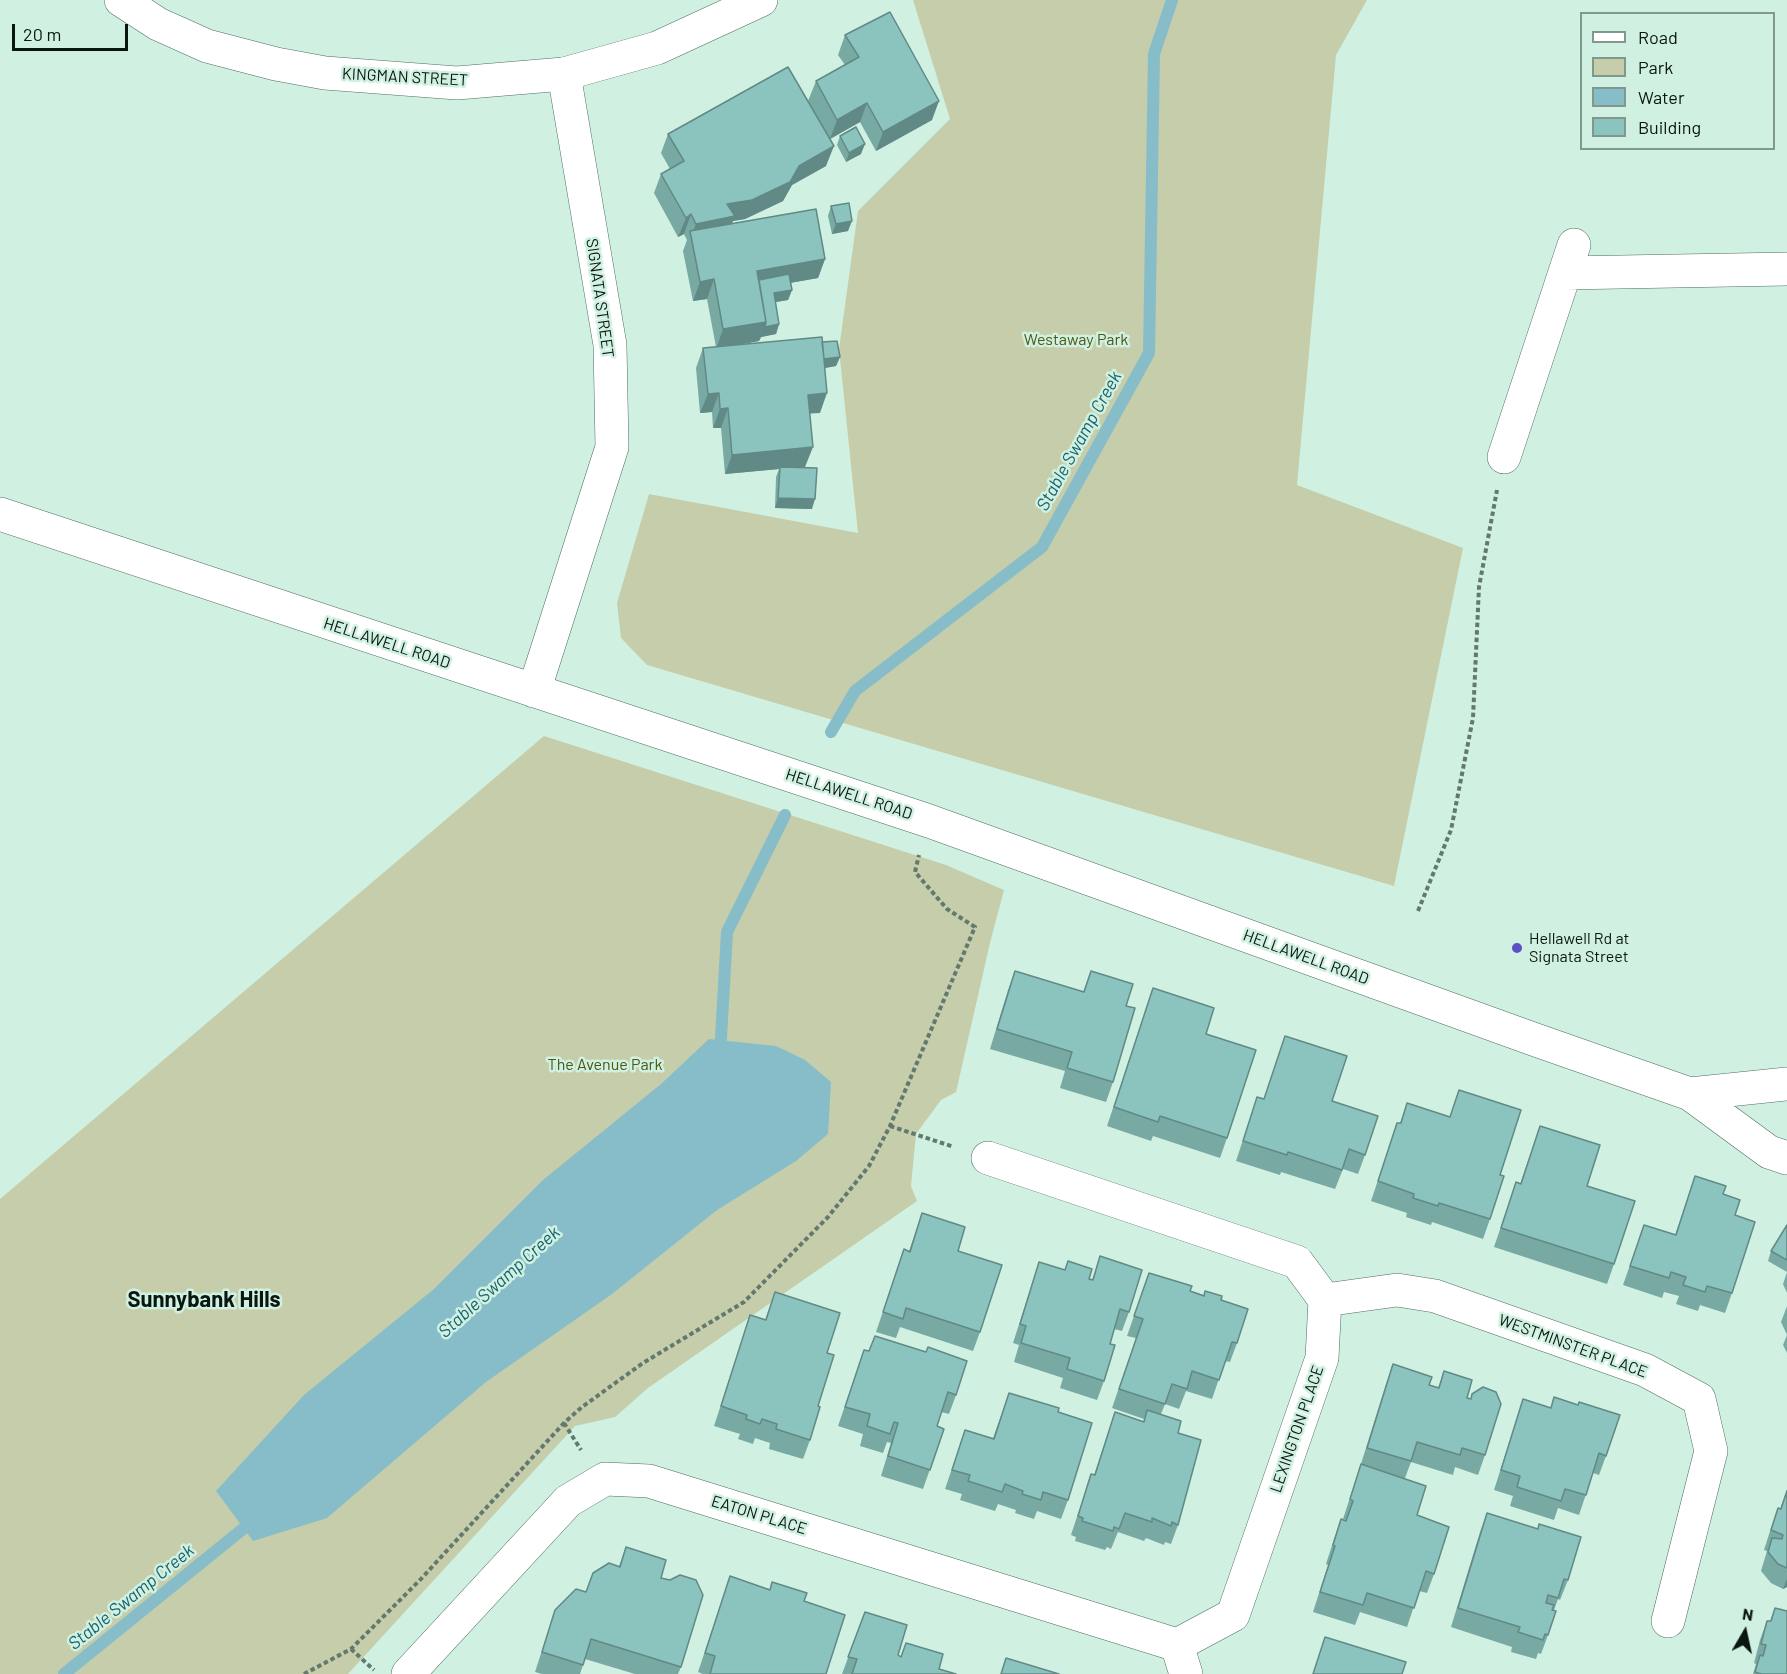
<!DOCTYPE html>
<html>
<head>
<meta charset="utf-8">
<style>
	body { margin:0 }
	#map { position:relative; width:1787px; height:1674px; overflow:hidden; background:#d0f1e1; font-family:Barlow,sans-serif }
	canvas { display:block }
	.legend { position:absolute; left:1580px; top:12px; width:195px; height:138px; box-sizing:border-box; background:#d0f1e1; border:2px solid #81998d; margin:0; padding:8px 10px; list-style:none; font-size:18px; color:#0a1610 }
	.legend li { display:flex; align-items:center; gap:12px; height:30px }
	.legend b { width:30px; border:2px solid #81998d }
	.north { position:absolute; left:1715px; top:1602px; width:60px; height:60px; -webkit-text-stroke:4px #d0f1e1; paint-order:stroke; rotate:9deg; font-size:16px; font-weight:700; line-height:24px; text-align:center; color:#0a1610 }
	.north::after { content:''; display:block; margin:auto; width:21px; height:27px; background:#0a1610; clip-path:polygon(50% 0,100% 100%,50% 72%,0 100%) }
	.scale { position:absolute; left:12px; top:24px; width:116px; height:27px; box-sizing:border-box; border:3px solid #0a1610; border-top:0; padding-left:8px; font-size:18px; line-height:21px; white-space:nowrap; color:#0a1610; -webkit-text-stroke:4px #d0f1e1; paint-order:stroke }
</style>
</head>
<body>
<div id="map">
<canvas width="1787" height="1674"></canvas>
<ul class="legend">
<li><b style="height:8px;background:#fff"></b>Road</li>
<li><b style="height:16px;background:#c6cdab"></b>Park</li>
<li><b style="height:16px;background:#86bdc8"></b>Water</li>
<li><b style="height:16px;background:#8bc4be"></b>Building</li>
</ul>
<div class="north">N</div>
<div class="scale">20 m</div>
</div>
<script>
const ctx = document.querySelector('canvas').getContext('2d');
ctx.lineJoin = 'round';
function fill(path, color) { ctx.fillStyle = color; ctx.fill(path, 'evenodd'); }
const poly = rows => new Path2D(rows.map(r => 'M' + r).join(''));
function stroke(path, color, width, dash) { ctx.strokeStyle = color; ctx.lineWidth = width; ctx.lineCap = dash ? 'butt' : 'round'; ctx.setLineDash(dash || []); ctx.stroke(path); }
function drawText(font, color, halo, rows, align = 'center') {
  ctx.font = font + ' Barlow,sans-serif'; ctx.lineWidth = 5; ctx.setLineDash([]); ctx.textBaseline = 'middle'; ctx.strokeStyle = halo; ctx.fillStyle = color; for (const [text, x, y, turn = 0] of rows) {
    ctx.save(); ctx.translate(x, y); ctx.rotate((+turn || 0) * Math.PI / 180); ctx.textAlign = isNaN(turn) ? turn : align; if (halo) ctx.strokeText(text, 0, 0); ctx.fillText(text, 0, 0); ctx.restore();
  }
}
fill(poly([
	[913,0,1367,0,1336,55,1297,485,1463,548,1394,886,647,665,621,638,617,603,649,494,858,533,839,349,858,211,950,119],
	[544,736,946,865,1004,890,990,943,956,1092,941,1100,916,1134,911,1186,917,1201,648,1388,615,1417,575,1426,348,1674,0,1674,0,1199]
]), '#c6cdab');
fill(poly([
	[709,1039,776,1046,805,1060,831,1082,828,1134,796,1161,717,1210,612,1294,486,1382,327,1518,253,1541,216,1491,304,1395,434,1289,543,1180,661,1084]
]), '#86bdc8');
stroke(poly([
	[831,732,855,691,1042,547,1149,353,1154,54,1172,0],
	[720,1055,727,932,785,815],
	[64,1674,254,1520]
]), '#86bdc8', 12);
const minor = poly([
	[121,0,158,24,207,46,276,64,325,73,457,83,564,74],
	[1565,273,1787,269],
	[1504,457,1574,245],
	[988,1158,1297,1262,1325,1300,1322,1358,1233,1615,1177,1645,1186,1674],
	[1325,1300,1397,1290,1435,1296,1645,1370,1699,1399,1711,1451,1668,1621],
	[408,1674,568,1501,605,1479,649,1481,1177,1645]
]);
const tertiary = poly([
	[0,514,929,821,1533,1039,1690,1094,1769,1152,1787,1158],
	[534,691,612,447,610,345,564,74,657,48,761,0],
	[1690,1094,1787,1084]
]);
stroke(minor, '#4f6d5f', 34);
stroke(tertiary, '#4f6d5f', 34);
stroke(poly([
	[1418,911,1451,830,1473,718,1479,587,1497,490],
	[890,1126,954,1147],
	[564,1423,581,1450],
	[351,1649,374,1670],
	[304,1674,351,1649,420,1580,564,1423,582,1407,643,1363,744,1302,828,1217,869,1166,890,1126,975,927,947,909,915,872,919,855]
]), '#63796e', 4, [4.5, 3]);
stroke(minor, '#fff', 33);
stroke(tertiary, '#fff', 33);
fill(poly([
	[845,35,932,120,876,151,860,122,830,139,808,101,816,81,845,65,838,55],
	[668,134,826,166,792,185,783,201,745,219,733,221,732,224,825,259,818,278,790,283,792,290,788,300,775,302,779,324,776,334,761,337,759,341,738,345,822,342,840,357,836,366,825,368,820,413,810,413,805,467,800,467,812,509,775,508,776,477,779,469,725,474,721,428,713,428,712,412,700,413,696,368,703,348,716,347,707,299,693,301,683,251,687,240,684,234,678,237,654,193,661,174,670,169,661,153],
	[840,136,861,154,846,162,837,145],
	[831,206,848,231,832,234,828,216],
	[1015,971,1083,992,1091,971,1126,1006,1113,1082,1106,1102,1060,1088,1065,1071,990,1049,1008,990],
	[1153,988,1206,1034,1227,1138,1220,1158,1153,1136,1151,1141,1107,1126],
	[1285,1036,1332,1101,1365,1155,1358,1174,1343,1169,1335,1189,1281,1172,1280,1175,1236,1161,1257,1097,1264,1099],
	[1459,1090,1500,1175,1490,1219,1483,1239,1432,1222,1431,1225,1406,1217,1407,1213,1371,1201,1397,1123,1400,1123,1407,1103,1450,1117],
	[1540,1126,1587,1186,1614,1264,1607,1284,1494,1247,1516,1182,1520,1184],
	[1695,1176,1723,1194,1735,1215,1732,1293,1725,1313,1700,1305,1698,1311,1676,1304,1679,1296,1664,1292,1662,1298,1623,1285,1644,1225,1675,1235],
	[922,1213,958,1251,980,1332,973,1351,900,1327,896,1338,876,1332,904,1249,909,1251],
	[1787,1225,1787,1293,1783,1284,1787,1272,1768,1261,1771,1251],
	[1100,1256,1129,1312,1122,1331,1114,1329,1110,1344,1104,1381,1097,1400,1060,1388,1063,1378,1014,1362,1019,1345,1013,1343,1039,1262,1065,1270,1068,1261,1089,1279,1092,1280],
	[1149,1273,1190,1291,1221,1300,1237,1343,1230,1362,1225,1361,1212,1399,1186,1391,1179,1409,1165,1404,1161,1414,1178,1433,1178,1525,1171,1544,1165,1542,1164,1545,1146,1538,1144,1541,1118,1532,1111,1549,1107,1547,1105,1550,1075,1541,1076,1537,1071,1535,1091,1474,1094,1475,1115,1412,1143,1422,1144,1419,1112,1408,1136,1338,1127,1336],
	[775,1292,827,1353,818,1406,810,1440,803,1459,769,1449,770,1443,755,1438,753,1444,738,1439,740,1434,714,1426,750,1315,765,1320],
	[1787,1306,1787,1353,1783,1345,1787,1335,1781,1322],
	[864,1350,956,1395,949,1414,941,1412,937,1426,944,1429,923,1489,881,1476,891,1443,887,1442,883,1453,860,1446,863,1434,838,1426],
	[1393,1364,1429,1385,1438,1388,1444,1371,1467,1398,1485,1455,1478,1475,1455,1467,1453,1475,1411,1462,1405,1478,1417,1515,1434,1574,1427,1593,1419,1591,1407,1627,1360,1612,1355,1625,1313,1612,1328,1565,1326,1564,1334,1539,1341,1519,1346,1521,1346,1520,1343,1519,1360,1467,1386,1384],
	[1009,1393,1058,1412,1068,1500,1061,1519,1037,1511,1034,1519,1015,1513,1016,1510,998,1504,995,1511,960,1500,962,1494,945,1489,965,1430,993,1438],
	[1523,1399,1550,1408,1578,1405,1579,1402,1606,1456,1599,1475,1593,1473,1579,1515,1558,1508,1554,1520,1510,1506,1513,1496,1494,1490],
	[1787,1489,1787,1587,1783,1589,1771,1583,1761,1571,1767,1551,1764,1550,1771,1528,1778,1508,1780,1509],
	[1487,1513,1568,1580,1560,1600,1558,1599,1554,1610,1548,1635,1541,1654,1538,1653,1536,1659,1511,1652,1512,1647,1451,1627,1480,1532],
	[626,1547,661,1578,681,1667,678,1674,635,1674,585,1659,580,1674,542,1674,535,1672,555,1610,586,1592,619,1566],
	[730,1576,804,1601,826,1674,703,1674,698,1672],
	[1775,1608,1787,1674,1753,1674,1756,1664,1754,1663,1760,1640,1767,1621,1770,1621],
	[865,1612,898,1655,956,1674,842,1674]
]), '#78a9a3');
fill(poly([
	[939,101,932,120,876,151,883,132],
	[867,103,860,122,830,139,837,120],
	[865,144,861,154,846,162,849,153],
	[834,146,826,166,792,185,783,201,745,219,733,221,727,235,691,237,696,224,727,204],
	[691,214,684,234,678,237,686,218],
	[852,221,848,231,832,234,836,224],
	[825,259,818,278,755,289,757,271],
	[714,279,707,299,693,301,700,282],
	[792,290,788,300,770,303,774,293],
	[766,322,779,324,776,334,761,337,759,341,716,349,723,329],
	[840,357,836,366,819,369,823,359],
	[719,393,712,412,700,413,708,394],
	[827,393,820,413,801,414,808,395],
	[728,408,721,428,713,428,720,409],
	[813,447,805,467,780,469,780,467,779,469,725,474,732,455],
	[778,498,815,499,812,509,775,508],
	[1787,1579,1787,1587,1783,1589]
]), '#618985');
const building = poly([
	[890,12,939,101,883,132,867,103,837,120,816,81,859,57,845,35,890,12],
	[788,67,834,146,799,166,790,182,752,200,727,204,735,216,696,224,691,214,686,218,661,174,684,161,668,134,788,67],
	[856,127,865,144,849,153,840,136,856,127],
	[849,203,852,221,836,224,831,206,849,203],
	[816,209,825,259,757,271,766,322,723,329,714,279,700,282,690,231,816,209],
	[789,274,792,290,774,293,779,324,765,327,766,322,759,280,789,274],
	[822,337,827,393,808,395,813,447,732,455,728,408,720,409,719,393,708,394,703,348,822,337],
	[837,341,840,357,824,359,822,342,837,341],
	[780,467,817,468,815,499,778,498,780,467],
	[1015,971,1084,992,1091,971,1133,984,1126,1006,1135,1008,1113,1082,1067,1068,1072,1052,997,1029,1015,971],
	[1153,988,1214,1008,1206,1034,1256,1050,1227,1138,1160,1116,1158,1122,1114,1107,1153,988],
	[1285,1036,1347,1056,1332,1101,1378,1116,1365,1155,1349,1149,1342,1170,1288,1152,1287,1155,1243,1141,1257,1097,1264,1099,1285,1036],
	[1459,1090,1521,1110,1500,1175,1504,1176,1490,1219,1439,1203,1438,1206,1413,1198,1414,1194,1378,1181,1397,1123,1401,1123,1407,1103,1450,1117,1459,1090],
	[1540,1126,1600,1145,1587,1186,1635,1201,1614,1264,1501,1228,1516,1182,1521,1184,1540,1126],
	[1695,1176,1726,1186,1723,1194,1740,1200,1735,1215,1755,1222,1732,1293,1707,1286,1705,1292,1683,1285,1686,1277,1671,1272,1669,1278,1630,1266,1644,1225,1676,1235,1695,1176],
	[922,1213,965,1227,958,1251,1002,1265,980,1332,906,1308,903,1319,883,1312,904,1249,910,1252,922,1213],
	[1787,1225,1787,1260,1771,1251,1787,1225],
	[1100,1256,1142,1270,1129,1312,1120,1309,1110,1344,1115,1345,1104,1381,1067,1369,1070,1358,1021,1343,1026,1326,1020,1324,1039,1262,1065,1270,1068,1261,1092,1269,1089,1279,1093,1280,1100,1256],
	[1149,1273,1192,1286,1190,1291,1204,1296,1205,1291,1222,1296,1221,1300,1248,1309,1237,1343,1232,1342,1219,1380,1192,1371,1187,1389,1172,1384,1165,1404,1119,1389,1143,1319,1134,1316,1149,1273],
	[775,1292,840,1313,827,1353,834,1355,818,1406,820,1407,810,1440,776,1429,777,1424,762,1419,760,1424,746,1419,747,1415,721,1406,750,1315,766,1320,775,1292],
	[875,1336,926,1352,928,1347,967,1361,956,1395,948,1392,937,1426,944,1429,930,1470,888,1456,898,1423,894,1422,890,1434,867,1426,870,1414,845,1407,864,1350,869,1351,875,1336],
	[1393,1364,1432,1377,1429,1385,1439,1388,1444,1371,1472,1380,1467,1398,1471,1399,1472,1394,1483,1387,1496,1392,1501,1404,1485,1455,1462,1448,1460,1455,1417,1442,1411,1461,1367,1448,1393,1364],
	[1009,1393,1059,1408,1058,1412,1092,1423,1068,1500,1043,1492,1041,1500,1022,1494,1023,1491,1005,1484,1002,1492,968,1481,970,1475,952,1470,965,1430,994,1439,1009,1393],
	[1554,1397,1578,1405,1579,1402,1620,1415,1606,1456,1599,1453,1586,1495,1565,1489,1561,1501,1517,1487,1520,1476,1501,1470,1523,1399,1551,1408,1554,1397],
	[1147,1410,1181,1421,1178,1433,1201,1440,1178,1525,1172,1522,1171,1526,1152,1518,1152,1522,1125,1513,1119,1529,1114,1527,1113,1531,1082,1521,1083,1518,1078,1516,1091,1474,1095,1475,1115,1412,1144,1422,1147,1410],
	[1361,1464,1426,1486,1417,1515,1449,1527,1434,1574,1426,1571,1414,1608,1367,1593,1363,1605,1320,1592,1335,1546,1333,1545,1341,1519,1346,1521,1353,1501,1350,1499,1361,1464],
	[1787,1491,1787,1568,1778,1564,1768,1552,1772,1538,1782,1539,1783,1535,1771,1530,1778,1508,1781,1509,1787,1491],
	[1487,1513,1538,1529,1539,1524,1581,1537,1568,1580,1564,1579,1558,1598,1548,1595,1546,1603,1554,1605,1552,1610,1556,1611,1548,1635,1545,1634,1543,1640,1518,1632,1520,1627,1458,1608,1487,1513],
	[626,1547,666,1560,661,1578,670,1580,680,1575,696,1580,703,1595,681,1667,591,1639,583,1665,542,1652,555,1610,576,1589,586,1592,593,1573,609,1563,620,1567,626,1547],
	[730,1576,770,1590,772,1582,807,1593,804,1601,845,1615,826,1674,710,1674,715,1656,705,1653,730,1576],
	[1775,1608,1787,1611,1787,1674,1761,1674,1755,1672,1760,1655,1763,1656,1766,1645,1761,1644,1767,1621,1771,1621,1775,1608],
	[865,1612,907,1625,898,1655,901,1657,906,1643,943,1654,939,1669,956,1674,852,1674,857,1659,848,1657,865,1612],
	[1325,1637,1406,1662,1402,1674,1313,1674,1325,1637],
	[1006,1658,1059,1674,1001,1674,1006,1658]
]);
fill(building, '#8bc4be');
stroke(building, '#618985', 1.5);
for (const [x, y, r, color] of [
	[1517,948,6,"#5e4fc7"]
]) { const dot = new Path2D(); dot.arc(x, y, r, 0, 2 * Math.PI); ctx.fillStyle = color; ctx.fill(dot); stroke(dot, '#d0f1e1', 2); }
drawText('16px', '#0a1610', '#d0f1e1', [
	["KINGMAN STREET",405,77,3],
	["SIGNATA STREET",600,298,82],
	["HELLAWELL ROAD",387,643,18],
	["HELLAWELL ROAD",849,794,18],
	["HELLAWELL ROAD",1306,957,20],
	["WESTMINSTER PLACE",1573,1346,20],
	["LEXINGTON PLACE",1297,1429,-71],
	["EATON PLACE",759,1515,17]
]);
drawText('16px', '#4e5612', '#d0f1e1', [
	["Westaway Park",1076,340],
	["The Avenue Park",605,1065]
]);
drawText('16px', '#0a1610', '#d0f1e1', [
	["Hellawell Rd at",1529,939],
	["Signata Street",1529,957]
], 'left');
drawText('italic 18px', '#19626f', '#d0f1e1', [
	["Stable Swamp Creek",1079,441,-61],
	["Stable Swamp Creek",499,1282,-42],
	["Stable Swamp Creek",131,1597,-39]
]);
drawText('bold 22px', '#0a1610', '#d0f1e1', [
	["Sunnybank Hills",204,1300]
]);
</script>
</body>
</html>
